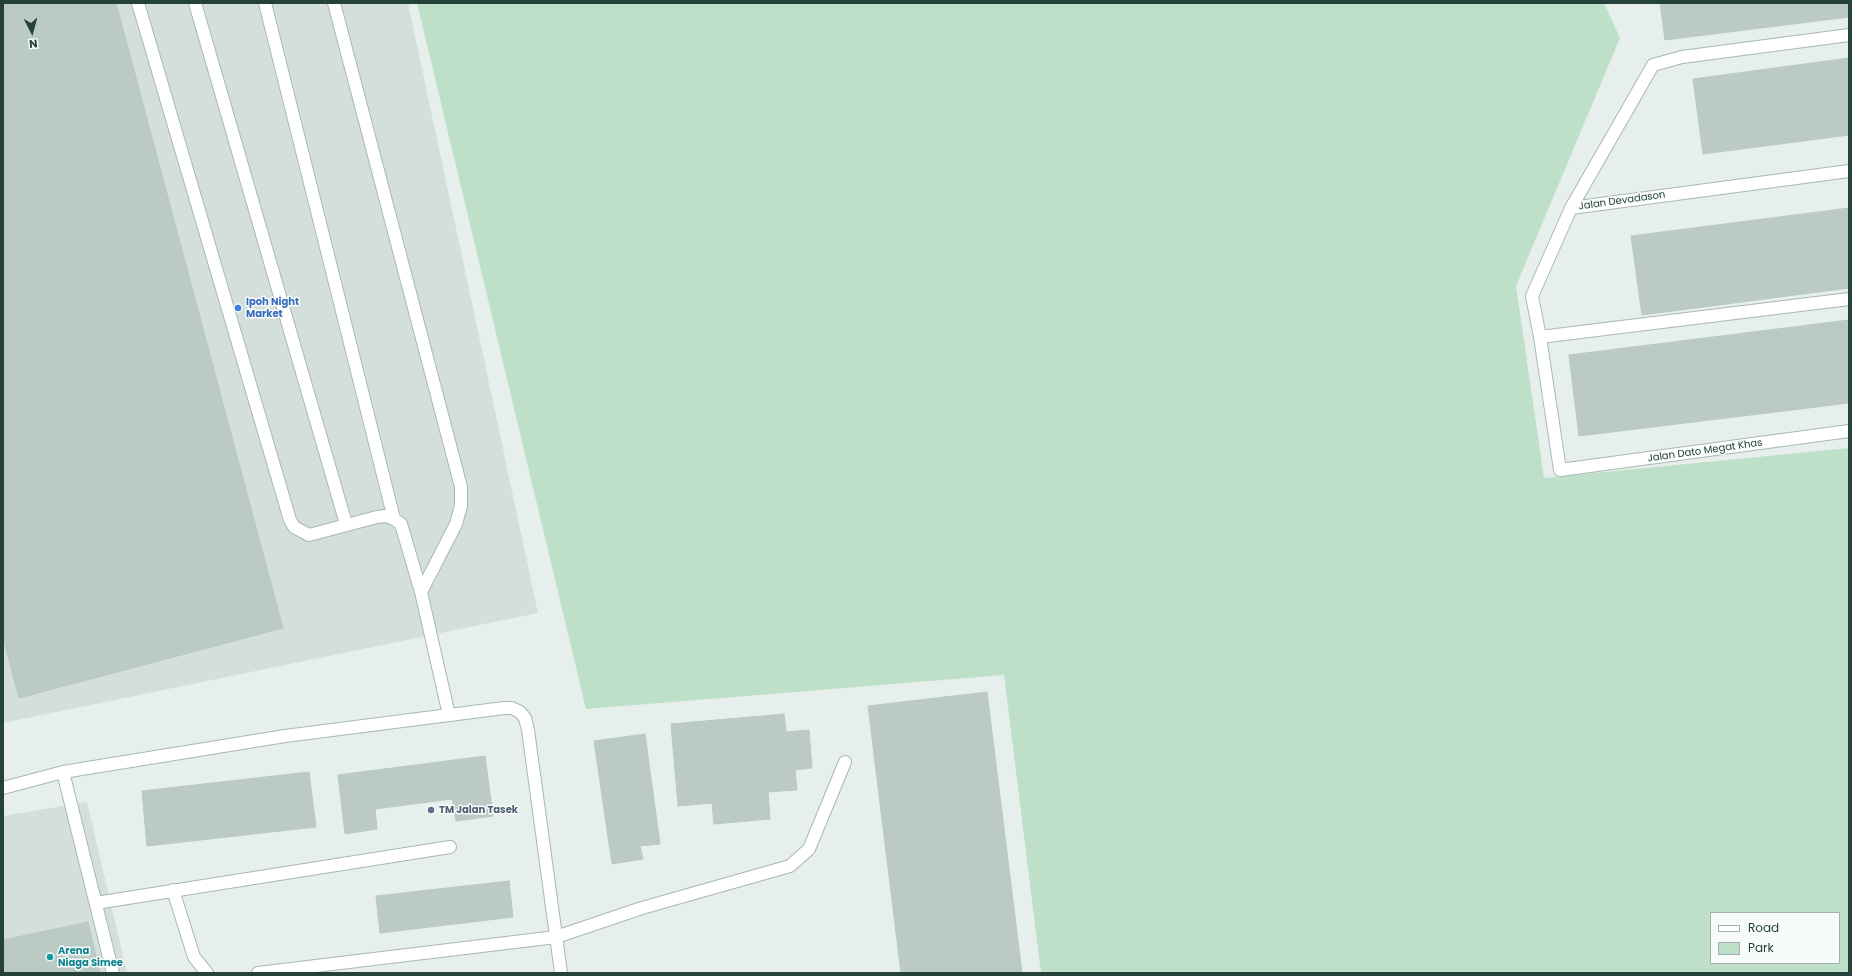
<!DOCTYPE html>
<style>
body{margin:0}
#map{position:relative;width:1852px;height:976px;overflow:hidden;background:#e6efeb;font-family:Poppins,sans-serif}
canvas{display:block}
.frame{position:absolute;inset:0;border:4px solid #24423a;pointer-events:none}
.legend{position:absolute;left:1710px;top:912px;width:130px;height:52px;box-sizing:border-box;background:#f7fbf9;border:1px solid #a3b1ad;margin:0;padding:5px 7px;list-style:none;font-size:12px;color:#24423a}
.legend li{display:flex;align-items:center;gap:8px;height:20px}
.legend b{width:20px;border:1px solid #a3b1ad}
.north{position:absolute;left:12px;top:12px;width:40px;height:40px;-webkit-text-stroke:3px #f7fbf9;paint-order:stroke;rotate:174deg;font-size:11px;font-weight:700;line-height:16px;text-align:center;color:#24423a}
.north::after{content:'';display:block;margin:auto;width:14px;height:18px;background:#24423a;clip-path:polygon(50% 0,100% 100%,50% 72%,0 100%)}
</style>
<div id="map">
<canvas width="1852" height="976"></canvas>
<div class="frame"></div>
<ul class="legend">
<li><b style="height:5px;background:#fff"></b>Road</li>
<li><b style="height:11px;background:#bfe0c8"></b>Park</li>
</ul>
<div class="north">N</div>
</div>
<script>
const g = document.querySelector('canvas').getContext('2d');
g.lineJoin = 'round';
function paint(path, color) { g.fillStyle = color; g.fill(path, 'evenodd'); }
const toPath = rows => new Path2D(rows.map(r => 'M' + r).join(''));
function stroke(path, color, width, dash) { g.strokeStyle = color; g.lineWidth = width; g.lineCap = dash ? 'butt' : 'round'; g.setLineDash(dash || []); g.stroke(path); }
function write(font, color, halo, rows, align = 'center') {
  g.font = font + ' Poppins,sans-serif'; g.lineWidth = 3; g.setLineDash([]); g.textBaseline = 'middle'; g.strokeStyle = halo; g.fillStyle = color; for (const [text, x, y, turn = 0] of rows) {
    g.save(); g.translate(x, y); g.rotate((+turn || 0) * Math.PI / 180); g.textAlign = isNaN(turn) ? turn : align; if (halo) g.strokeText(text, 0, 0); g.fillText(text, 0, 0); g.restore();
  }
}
paint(toPath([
 [3,3,408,3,538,613,3,723],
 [87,802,127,973,3,973,3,816]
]), '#d4dfda');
paint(toPath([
 [417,3,1604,3,1620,38,1516,286,1544,478,1849,448,1849,973,1041,973,1004,675,586,709],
 [1711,913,1839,913,1839,963,1711,963]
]), '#bfe0c8');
const building = toPath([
 [3,3,116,3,283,628,19,698,3,638,3,3],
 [1660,3,1849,3,1849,17,1665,40,1660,3],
 [1849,58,1849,135,1703,154,1693,79,1849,58],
 [1849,208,1849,288,1642,315,1631,236,1849,208],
 [1849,320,1849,403,1579,436,1569,355,1849,320],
 [987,692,1022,973,901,973,868,706,987,692],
 [784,714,786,732,809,730,812,768,795,770,797,790,768,792,770,819,714,824,712,803,678,806,671,724,784,714],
 [645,734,660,844,640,846,643,859,612,864,594,741,645,734],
 [485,756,493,816,456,821,452,799,375,809,377,829,345,834,338,775,485,756],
 [309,772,316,827,147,846,142,791,309,772],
 [509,881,513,917,380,933,376,896,509,881],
 [88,922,100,973,3,973,3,940,88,922]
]);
paint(building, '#bbcac4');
stroke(building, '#b8c9c2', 1);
const minor = toPath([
 [138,3,290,520,294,527,309,535,377,517,386,516,394,519,401,524,421,592,449,715],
 [195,3,346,524],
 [265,3,394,519],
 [334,3,461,487,461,506,456,524,421,592],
 [1849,171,1571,208,1532,296,1540,337,1560,470,1849,431],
 [1571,208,1653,65,1682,57,1849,35],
 [1540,337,1849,299],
 [63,772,113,973],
 [3,788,63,772,285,736,504,708,512,708,520,712,525,718,528,730,561,973],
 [173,890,194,957,207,973],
 [96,903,450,847],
 [258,973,556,937,642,908,790,866,809,849,845,762]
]);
stroke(minor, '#a8b8b2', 14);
stroke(minor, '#fff', 12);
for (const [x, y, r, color] of [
 [238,308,4,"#3f7fe0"],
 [431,810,4,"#5c6f8a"],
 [50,957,4,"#0f9aa8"]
]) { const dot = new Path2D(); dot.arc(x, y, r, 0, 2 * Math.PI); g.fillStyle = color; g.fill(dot); stroke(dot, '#f7fbf9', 1.5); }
write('10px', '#24423a', '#f7fbf9', [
 ["Jalan Devadason",1622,201,-8],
 ["Jalan Dato Megat Khas",1705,451,-8]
]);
write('bold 10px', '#366cbe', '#f7fbf9', [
 ["Ipoh Night",246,302],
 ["Market",246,314]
], 'left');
write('bold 10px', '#4e5e75', '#f7fbf9', [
 ["TM Jalan Tasek",439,810]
], 'left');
write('bold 10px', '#0d838f', '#f7fbf9', [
 ["Arena",58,951],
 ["Niaga Simee",58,963]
], 'left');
</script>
